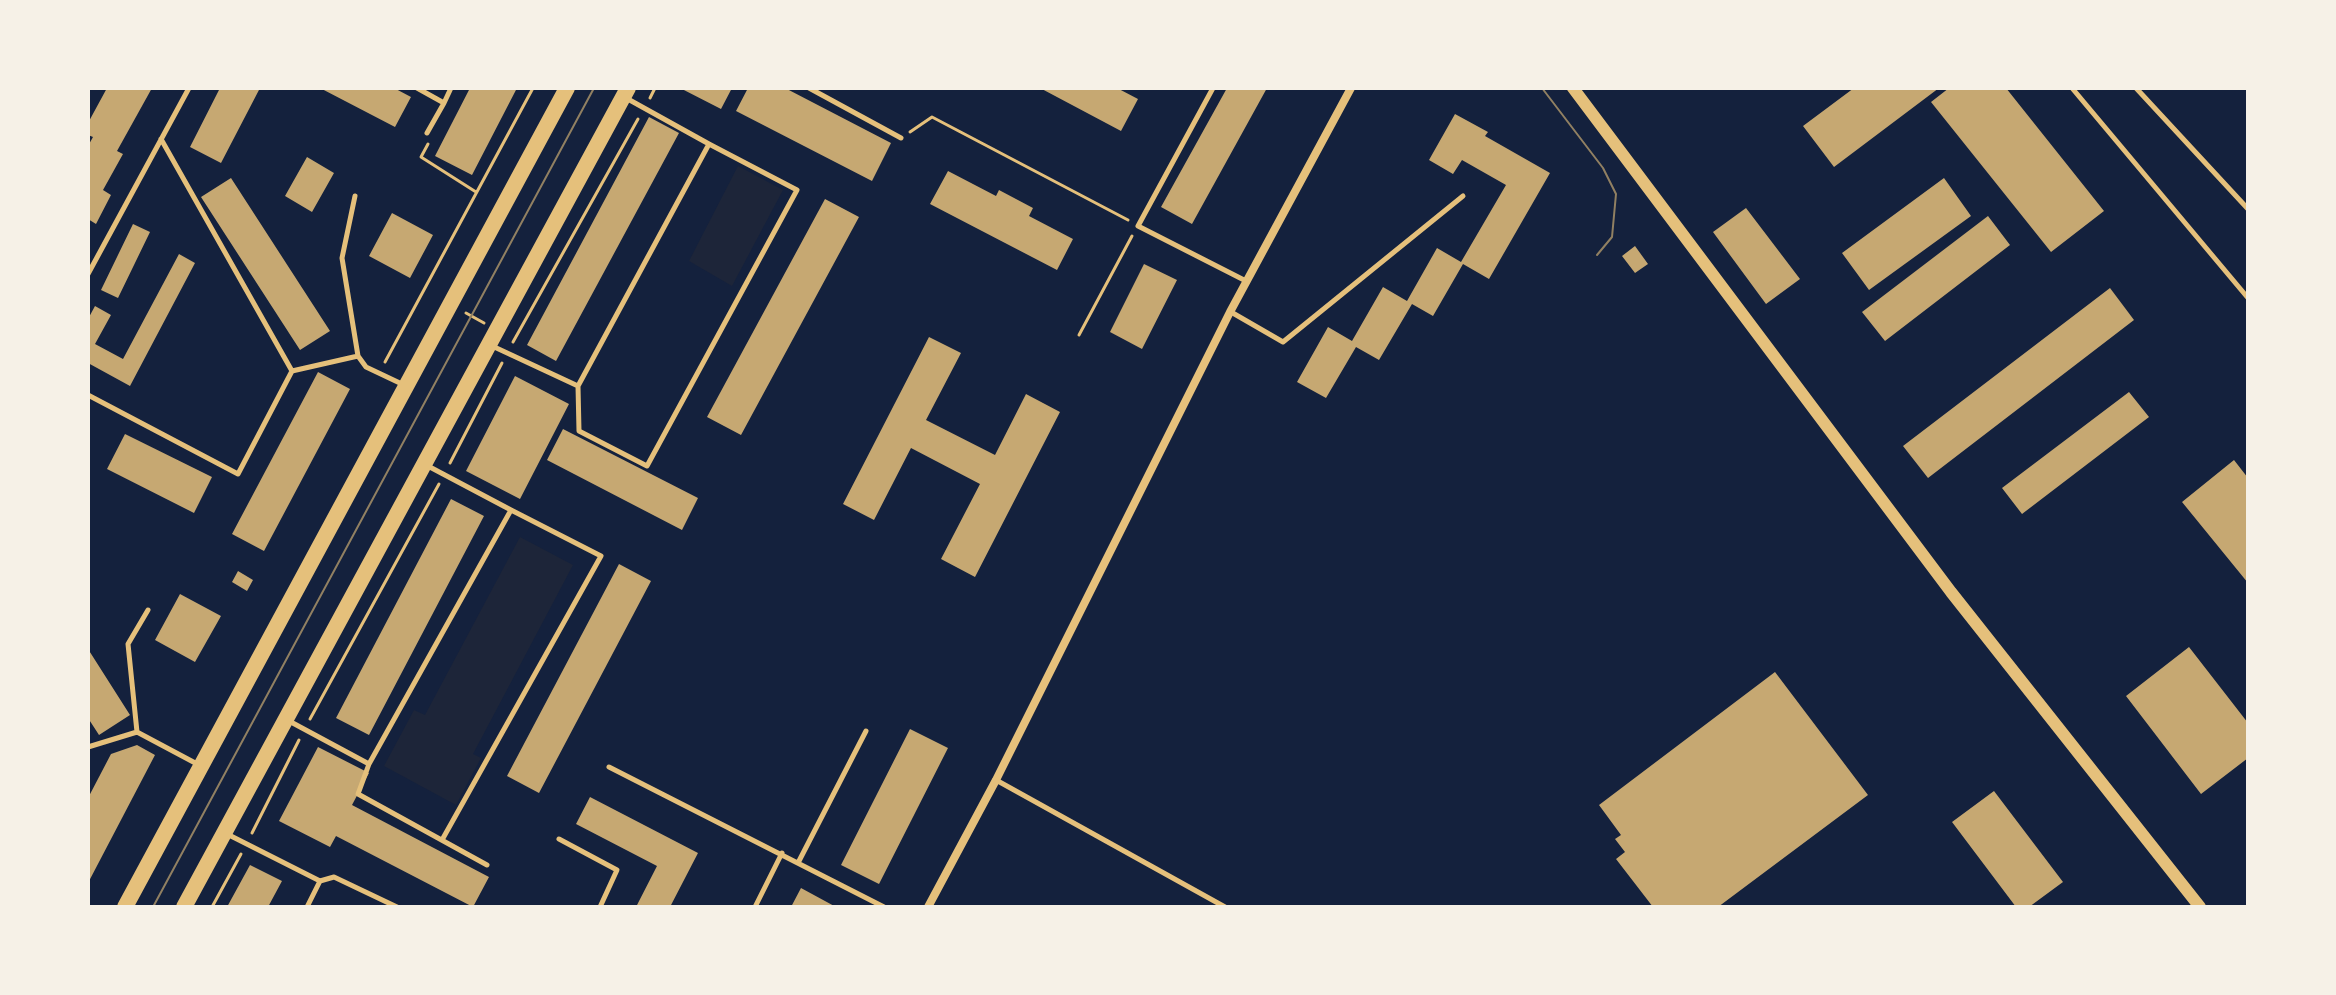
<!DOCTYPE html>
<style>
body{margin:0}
#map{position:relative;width:2336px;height:995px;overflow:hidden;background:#14213d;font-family:"Nunito Sans",sans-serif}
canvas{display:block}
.frame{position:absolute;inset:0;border:90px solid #f6f1e7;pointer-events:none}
</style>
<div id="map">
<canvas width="2336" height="995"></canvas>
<div class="frame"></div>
</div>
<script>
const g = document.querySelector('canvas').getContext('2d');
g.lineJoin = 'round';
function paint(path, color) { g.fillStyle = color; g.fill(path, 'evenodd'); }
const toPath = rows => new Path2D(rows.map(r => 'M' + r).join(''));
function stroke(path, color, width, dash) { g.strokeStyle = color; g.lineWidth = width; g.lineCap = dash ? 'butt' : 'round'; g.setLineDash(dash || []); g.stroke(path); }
paint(toPath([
 [738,166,783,190,732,286,689,261],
 [520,537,573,565,473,754,481,758,456,805,384,766,414,710,425,715]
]), '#1d2539');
paint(toPath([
 [107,88,152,88,117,151,123,154,103,190,111,195,96,224,88,219,88,146,93,137,88,135,88,123],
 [220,88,260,88,221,163,190,147],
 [320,88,394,88,411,97,395,127],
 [470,88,517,88,472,175,435,156],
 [680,88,732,88,721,109],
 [748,88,785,88,891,143,872,181,736,111],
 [1040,88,1117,88,1138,99,1121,131],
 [1227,88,1267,88,1192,224,1161,207],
 [1854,88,1939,88,1834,167,1803,126],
 [1949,88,2006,88,2104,211,2051,252,1931,102],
 [1455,114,1488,132,1485,136,1550,173,1489,279,1463,264,1433,316,1412,304,1379,360,1356,347,1326,398,1297,382,1328,327,1352,341,1383,287,1407,301,1437,248,1461,262,1506,185,1462,160,1453,174,1429,160],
 [649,117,679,133,556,361,527,345],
 [307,157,334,173,312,212,285,196],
 [948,171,996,196,999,190,1033,208,1029,216,1073,239,1057,270,930,204],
 [231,178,330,331,300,350,201,197],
 [1944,178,1971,216,1869,290,1842,253],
 [825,199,859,217,741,435,707,417],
 [1746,208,1800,279,1766,304,1713,232],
 [392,213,433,235,410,278,369,256],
 [1988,216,2010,245,1885,341,1862,312],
 [133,224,150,232,118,298,101,290],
 [1635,246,1648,264,1635,273,1622,256],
 [179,254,195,263,130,386,88,363,88,319,95,306,111,315,95,344,123,359],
 [1144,264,1177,280,1142,349,1110,332],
 [2110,288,2134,320,1928,478,1903,446],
 [929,337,961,353,926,420,995,455,1026,394,1060,412,975,577,941,559,980,484,911,448,874,520,843,504],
 [318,372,350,389,264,551,232,534],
 [515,376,569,404,520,499,466,471],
 [2129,392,2149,417,2022,514,2002,488],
 [563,429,698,498,682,530,547,460],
 [125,434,212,477,194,513,107,469],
 [2234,460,2248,478,2248,583,2182,502],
 [451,499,484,516,369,735,336,718],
 [619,564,651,581,539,793,507,776],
 [238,571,253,580,247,591,232,582],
 [180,594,221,616,195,662,155,640],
 [2189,647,2248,723,2248,758,2201,794,2126,696],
 [88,649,130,715,99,735,88,718],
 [1775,672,1868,795,1718,907,1653,907,1616,859,1625,852,1615,839,1621,835,1599,805],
 [910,729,948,748,879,884,841,865],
 [137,745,155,755,88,883,88,798,111,754],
 [318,747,369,773,352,805,489,877,473,907,336,836,330,847,279,821],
 [1994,791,2063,882,2029,907,2016,907,1952,822],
 [590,797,698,853,670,907,636,907,657,866,576,824],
 [250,865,282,881,268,907,227,907],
 [801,888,836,907,791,907]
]), '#c6a872');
stroke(toPath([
 [650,98,655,88],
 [910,132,932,117,1128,220],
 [428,144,421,157,476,192],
 [466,313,484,323],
 [1079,335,1132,236],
 [513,342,638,119],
 [385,362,533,88],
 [450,463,502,363],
 [310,719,439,484],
 [252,833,299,740],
 [212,907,241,854]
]), '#e5c07b', 3);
stroke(toPath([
 [417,88,444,103,451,88],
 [809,88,901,138],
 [1213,88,1138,226,1246,281],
 [2072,88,2248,298],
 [2136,88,2248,209],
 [626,98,709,144],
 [427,133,444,103],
 [161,139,292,371,358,356],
 [355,196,342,258,358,356,366,367,404,385],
 [88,274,189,88],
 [1231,312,1283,342,1463,196],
 [490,345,578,386,709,144,797,190,647,466,579,431,578,386],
 [88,395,238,474,292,371],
 [148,610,128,644,137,732,199,765],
 [289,721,369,764,511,510,426,465],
 [88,747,137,732],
 [369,764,358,794,487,865],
 [609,767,884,907],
 [996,780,1225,907],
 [225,833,320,881,307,907],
 [559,839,617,870,600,907],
 [442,840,601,556,511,510],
 [799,861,866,731],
 [320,881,334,877,397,907],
 [755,907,782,853]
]), '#e5c07b', 5);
stroke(toPath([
 [928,907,996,780,1230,312,1351,88]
]), '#e5c07b', 8);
stroke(toPath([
 [1573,88,1951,592,2200,907]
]), '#e5c07b', 12);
stroke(toPath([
 [125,907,567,88],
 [184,907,628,88]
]), '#e5c07b', 16);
stroke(toPath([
 [1542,88,1603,168,1616,194,1612,237,1597,255],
 [153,907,594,88]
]), '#918062', 2);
</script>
